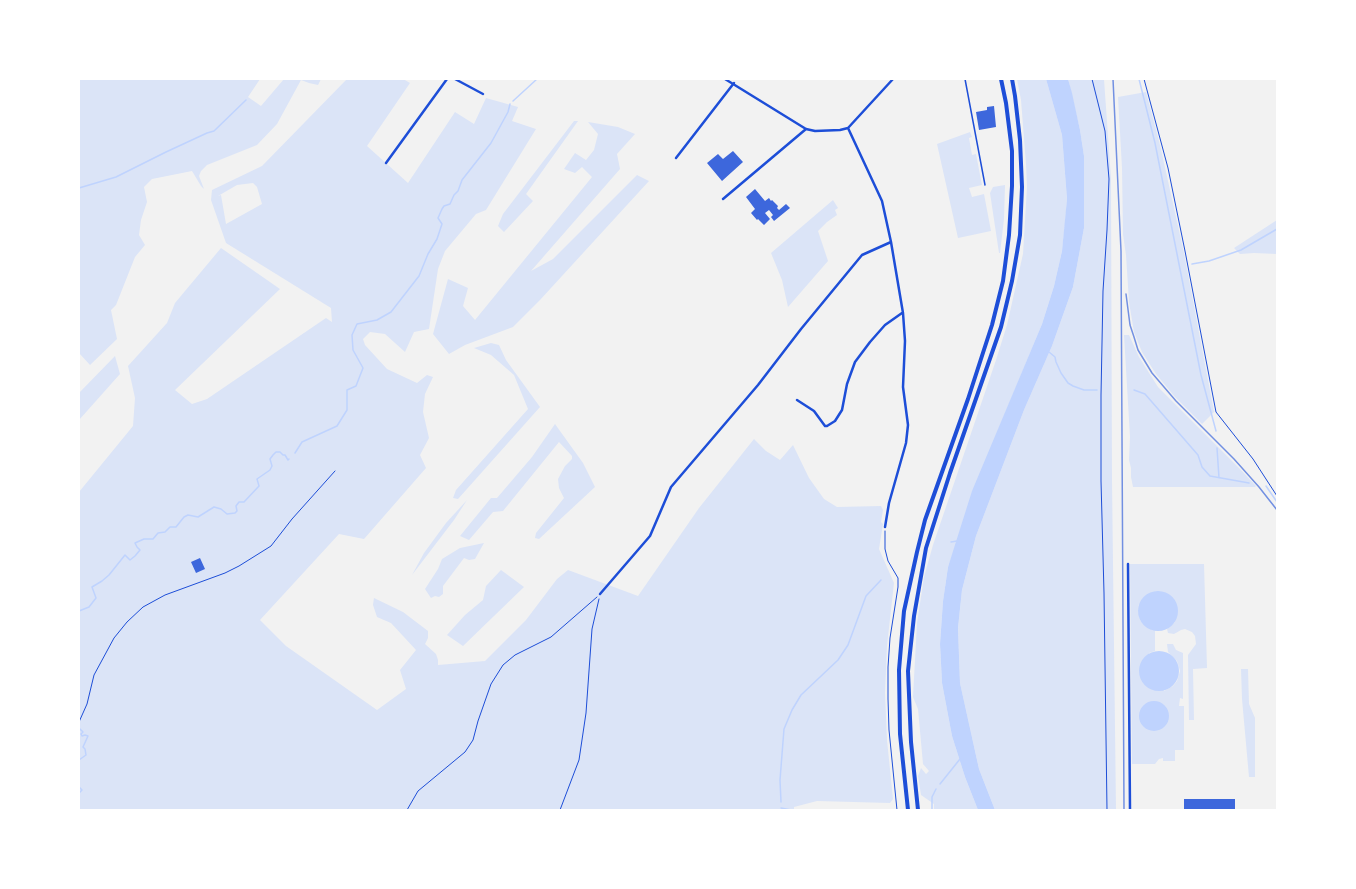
<!DOCTYPE html>
<style>
body{margin:0}
#map{position:relative;width:1356px;height:889px;overflow:hidden;background:#f2f2f2;font-family:Overpass,sans-serif}
canvas{display:block}
.frame{position:absolute;inset:0;border:80px solid #fff;pointer-events:none}
</style>
<div id="map">
<canvas width="1356" height="889"></canvas>
<div class="frame"></div>
</div>
<script>
const g = document.querySelector('canvas').getContext('2d');
g.lineJoin = 'round';
function paint(path, color) { g.fillStyle = color; g.fill(path, 'evenodd'); }
const toPath = rows => new Path2D(rows.map(r => 'M' + r).join(''));
function stroke(path, color, width, dash) { g.strokeStyle = color; g.lineWidth = width; g.lineCap = dash ? 'butt' : 'round'; g.setLineDash(dash || []); g.stroke(path); }
paint(toPath([
 [79,79,260,79,248,97,261,106,284,79,321,79,318,85,309,83,301,80,277,124,257,145,207,165,201,171,199,176,204,189,201,186,192,171,152,179,144,187,147,202,141,220,139,235,145,245,135,257,116,305,111,310,117,339,90,365,79,353],
 [347,79,403,79,410,83,367,146,408,183,455,112,474,124,486,98,518,107,512,121,536,129,486,210,476,214,445,251,438,269,429,329,414,332,405,352,385,334,370,332,363,339,365,345,387,369,417,383,427,375,433,377,425,394,423,412,429,438,420,455,426,468,364,539,339,534,260,620,286,646,377,710,406,689,400,670,416,650,391,623,377,617,373,605,374,598,403,612,428,631,428,638,425,644,436,654,438,660,438,665,485,661,526,620,557,579,568,570,638,596,699,508,754,439,766,451,780,460,793,445,809,478,824,499,837,507,881,506,883,510,881,522,883,524,879,549,894,583,887,646,885,693,887,740,893,799,890,803,817,801,794,807,794,810,79,810,79,492,133,426,135,398,128,366,167,323,175,303,221,248,280,289,175,390,192,404,207,399,326,318,332,322,331,308,226,243,211,200,212,190,262,166],
 [253,183,257,187,262,204,226,224,221,195,218,196,237,185],
 [1017,79,1046,79,1062,135,1067,199,1065,225,1062,251,1054,286,1042,324,997,433,948,567,943,601,940,644,942,683,952,736,965,777,978,810,934,810,934,804,921,795,918,776,921,768,926,774,929,771,923,764,918,709,913,697,917,623,924,577,933,545,996,360,1007,325,1023,254,1027,187,1026,164,1021,100],
 [1068,79,1104,79,1111,179,1112,481,1116,810,995,810,979,769,960,683,958,628,962,590,976,536,1024,410,1052,346,1073,287,1084,228,1084,156,1080,130],
 [1146,92,1160,145,1184,253,1214,412,1202,424,1175,397,1156,374,1142,352,1134,332,1129,302,1126,255,1123,234,1122,168,1118,97],
 [574,121,578,121,526,194,533,201,504,232,498,226,503,214],
 [588,122,618,127,635,134,617,154,620,169,531,271,553,259,637,175,649,181,540,300,513,327,465,345,449,354,433,334,448,279,468,288,463,306,475,320,592,177,582,167,575,173,564,169,575,153,586,160,594,150,598,134],
 [970,132,972,137,969,138,972,155,976,154,982,185,969,188,972,197,984,194,991,231,958,238,937,144],
 [1005,185,1004,219,1000,253,999,253,990,193,993,187],
 [833,200,838,208,835,210,837,215,827,222,818,231,828,261,788,307,782,280,771,253],
 [1277,220,1277,254,1254,253,1240,254,1234,248],
 [1124,335,1129,335,1139,357,1158,387,1239,468,1256,486,1255,487,1133,487,1131,477,1131,468,1129,460,1130,437],
 [491,343,499,345,506,360,540,407,458,499,453,498,456,490,528,409,514,375,491,355,474,348],
 [115,356,120,374,79,420,79,393],
 [555,424,583,463,595,487,539,539,535,538,536,533,564,498,559,488,558,479,565,466,572,459,572,456,559,442,503,511,493,512,469,540,460,536,491,498,497,498,532,457],
 [467,500,454,520,412,575,424,553,446,523],
 [484,543,475,559,469,560,464,558,443,586,443,594,439,597,435,596,431,598,425,589,438,569,442,559,460,548],
 [1130,564,1204,564,1207,668,1193,669,1194,720,1189,720,1188,655,1196,644,1195,636,1192,632,1185,629,1181,630,1174,634,1168,633,1167,629,1175,622,1139,604,1138,610,1140,620,1152,630,1155,631,1155,651,1149,653,1164,691,1173,686,1177,681,1180,671,1177,661,1168,652,1167,644,1173,644,1176,650,1183,653,1183,699,1180,698,1179,706,1184,706,1184,750,1175,750,1175,761,1163,761,1163,758,1159,759,1155,764,1132,764],
 [501,570,524,587,463,646,447,635,465,615,483,600,486,586],
 [1241,669,1248,669,1249,704,1255,718,1255,777,1249,777,1242,699]
]), '#dbe4f7');
paint(toPath([
 [1046,79,1068,79,1072,93,1080,130,1084,156,1084,228,1073,287,1052,346,1024,410,976,536,962,590,958,628,960,683,979,769,995,810,978,810,965,777,952,736,942,683,940,644,943,601,948,567,972,491,1042,324,1054,286,1062,251,1067,199,1062,135],
 '1138 611a20 20 0 1 1 40 0a20 20 0 1 1-40 0Z',
 '1139 671a20 20 0 1 1 40 0a20 20 0 1 1-40 0Z',
 '1139 716a15 15 0 1 1 30 0a15 15 0 1 1-30 0Z'
]), '#bfd3fe');
stroke(toPath([
 [1139,79,1155,143,1201,375,1216,431],
 [513,101,537,79],
 [79,188,116,177,166,152,207,133,214,131,246,100],
 [1192,264,1209,261,1241,250,1277,229],
 [1049,352,1055,357,1056,362,1061,373,1068,383,1073,386,1084,390,1097,390],
 [1134,390,1145,394,1198,455,1202,467,1210,476,1249,483],
 [1217,448,1219,478],
 [295,453,302,442,337,426,347,410,347,390,356,386,363,368,353,350,352,335,357,324,377,320,391,312,419,276,428,254,437,239,442,224,438,218,442,209,444,206,450,204,454,195,458,191,462,180,491,143,508,112,510,104],
 [1266,486,1277,502],
 [951,542,957,541],
 [79,611,89,607,96,598,92,587,102,581,109,575,125,555,130,560,135,556,140,550,137,547,135,543,144,539,153,539,158,533,165,532,170,527,176,527,184,517,188,515,198,517,214,507,221,509,227,514,235,513,237,511,236,506,239,502,244,502,259,486,257,479,270,470,272,466,270,459,273,455,276,452,280,452,283,455,285,455,288,460,289,459],
 [79,760,86,755,85,749,83,747,88,736,85,735,82,736,81,734,83,732,80,729],
 [940,784,960,759],
 [79,787,82,790,79,793],
 [781,802,780,780,784,729,792,710,801,695,838,660,848,645,866,596,881,580],
 [781,808,791,810],
 [932,810,932,797,936,789]
]), '#bfd3fe', 1.5);
paint(toPath([
 [994,106,996,127,979,130,976,112,987,110,987,107],
 [733,151,743,162,722,181,707,163,718,154,723,159],
 [755,189,765,201,769,198,771,201,772,200,778,206,777,208,779,210,786,204,790,208,774,221,771,217,773,215,769,210,765,213,770,219,764,225,758,219,757,220,751,213,755,209,746,197],
 [200,558,205,569,196,573,191,562],
 [1184,799,1235,799,1235,810,1184,810]
]), '#3d67dc');
stroke(toPath([
 [1092,79,1105,131,1109,179,1107,230,1103,291,1101,395,1101,481,1104,593,1107,810],
 [1144,79,1168,168,1185,251,1216,412,1253,459,1277,496],
 [885,531,885,549,888,561,898,578,898,587,890,638,888,667,888,699,889,730,897,810],
 [79,722,87,704,94,675,114,638,127,622,143,607,165,595,225,573,239,566,271,546,292,519,335,471],
 [407,810,418,791,465,752,473,740,478,721,491,684,503,665,515,655,551,637,597,597],
 [560,810,579,760,586,713,592,629,599,599]
]), '#1d4ed8', 1);
stroke(toPath([
 [965,79,985,185]
]), '#1d4ed8', 1.5);
stroke(toPath([
 [455,79,483,94],
 [725,79,806,129,815,131,840,130,848,128,893,79],
 [848,128,882,201,891,242,903,313,905,341,903,387,908,425,906,443,889,503,885,527],
 [676,158,734,83],
 [386,163,447,79],
 [723,199,806,129],
 [797,400,814,411,825,426,827,426,835,421,842,410,847,384,855,362,870,342,885,325,902,313],
 [1128,564,1130,810],
 [600,594,650,536,671,487,758,385,801,329,862,255,891,242]
]), '#1d4ed8', 2.5);
stroke(toPath([
 [908,810,900,734,899,670,904,611,917,552,925,520,968,399,992,325,1003,281,1009,235,1012,186,1012,151,1006,103,1001,79],
 [918,810,911,742,908,671,914,616,926,548,950,473,1001,327,1012,281,1020,235,1022,187,1020,140,1015,96,1012,79]
]), '#1d4ed8', 4);
stroke(toPath([
 [1113,79,1121,251,1124,810],
 [1126,294,1130,325,1134,337,1138,350,1152,373,1176,401,1234,459,1259,487,1277,510]
]), '#7290e2', 1.5);
</script>
